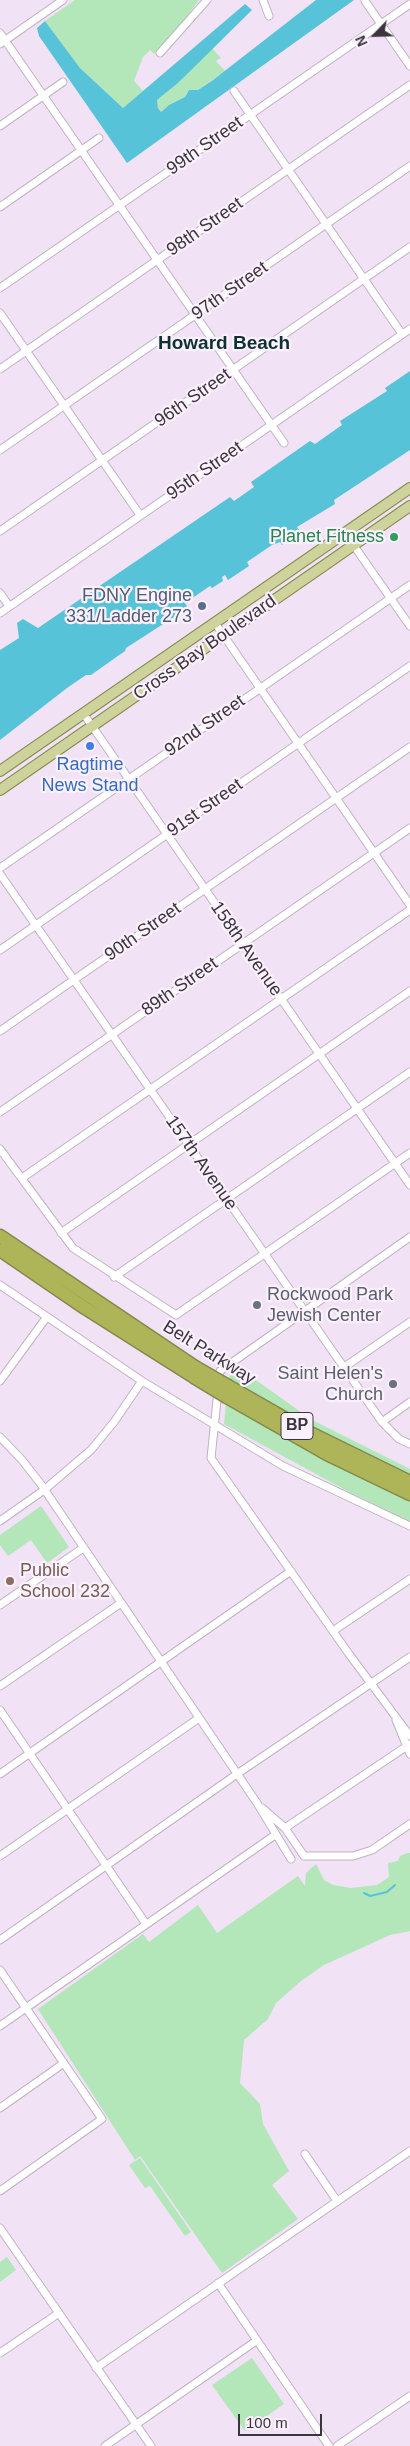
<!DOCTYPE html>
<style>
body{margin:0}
#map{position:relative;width:410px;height:2446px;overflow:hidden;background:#f1e2f5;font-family:Arial,sans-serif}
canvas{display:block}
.north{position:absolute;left:350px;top:10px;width:50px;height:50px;-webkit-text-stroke:4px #fbf1fd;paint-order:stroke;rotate:246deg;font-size:14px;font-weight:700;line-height:20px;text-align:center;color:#3b353d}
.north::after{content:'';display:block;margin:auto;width:18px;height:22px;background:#3b353d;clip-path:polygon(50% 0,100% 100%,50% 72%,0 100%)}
.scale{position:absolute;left:238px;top:2414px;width:84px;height:22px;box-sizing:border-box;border:2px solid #3b353d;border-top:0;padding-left:6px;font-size:15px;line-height:18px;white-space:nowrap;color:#3b353d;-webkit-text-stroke:4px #fbf1fd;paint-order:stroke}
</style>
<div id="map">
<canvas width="410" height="2446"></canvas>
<div class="north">N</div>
<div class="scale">100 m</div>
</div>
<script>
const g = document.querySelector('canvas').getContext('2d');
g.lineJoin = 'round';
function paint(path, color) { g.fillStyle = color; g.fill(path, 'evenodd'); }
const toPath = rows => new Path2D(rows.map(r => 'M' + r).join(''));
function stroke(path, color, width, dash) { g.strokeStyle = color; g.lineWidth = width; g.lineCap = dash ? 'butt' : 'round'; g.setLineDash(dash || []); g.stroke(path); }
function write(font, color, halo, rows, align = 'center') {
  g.font = font + ' Arial,sans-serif'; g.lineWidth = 4.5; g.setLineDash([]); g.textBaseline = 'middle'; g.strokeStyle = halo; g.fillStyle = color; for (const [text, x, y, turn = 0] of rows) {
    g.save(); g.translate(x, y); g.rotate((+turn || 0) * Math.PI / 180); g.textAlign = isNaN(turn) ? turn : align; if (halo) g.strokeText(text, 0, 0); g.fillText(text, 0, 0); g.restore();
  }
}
paint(toPath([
 [75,0,199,0,173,35,154,54,150,50,143,57,134,81,143,91,123,108,80,68,45,21],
 [212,48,221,58,216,61,225,71,198,90,189,90,185,97,169,105,161,112,158,108,157,100,178,83],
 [239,1368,312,1420,410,1469,410,1475,303,1424,228,1380,231,1373],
 [226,1403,410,1500,410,1521,349,1492,224,1424],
 [41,1506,69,1547,47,1563,31,1540,8,1556,0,1545,0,1535],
 [407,1853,410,1853,410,1931,390,1935,324,1965,301,1981,276,2003,268,2019,244,2040,240,2083,260,2104,263,2124,289,2171,272,2185,298,2219,222,2273,140,2156,135,2160,38,2009,143,1934,149,1942,198,1905,217,1933,298,1876,305,1886,306,1873,316,1864,324,1880,333,1885,351,1888,377,1885,389,1877,388,1863,398,1861,400,1856],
 [140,2158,191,2232,185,2236,150,2186,145,2188,129,2165],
 [7,2257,16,2270,0,2282,0,2262],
 [252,2358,284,2404,245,2431,212,2385]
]), '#b3e6b9');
paint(toPath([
 [316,0,354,0,127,163,39,36,37,28,45,21,80,68,123,108,245,4,252,10,178,83,157,100,158,108,161,112,169,105,185,97,189,90,198,90,213,80],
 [410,371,410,450,334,500,335,504,297,527,299,530,294,536,282,545,280,542,272,545,247,562,249,566,228,580,225,575,222,577,223,581,212,588,210,586,185,603,188,608,126,648,125,651,91,675,86,675,67,688,0,740,0,650,19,638,17,623,23,619,38,628,230,497,234,501,254,487,251,482,310,441,315,444,342,425,340,421,387,391,385,388]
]), '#57c3d8');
stroke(toPath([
 [364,1893,370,1896,387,1892,395,1885]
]), '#57c3d8', 2);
const street = toPath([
 [263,0,269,16],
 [365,1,410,66],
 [0,33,284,443],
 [0,44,63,0],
 [160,53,207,0],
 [234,91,402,334],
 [0,126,63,82],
 [0,207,99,138],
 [0,288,410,4],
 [0,313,140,515],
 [0,369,410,85],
 [0,450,410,166],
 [0,531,410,247],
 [345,533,410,626],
 [0,593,9,606],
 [0,613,410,329],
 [215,623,410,905],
 [83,713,410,1185],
 [0,868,410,585],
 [0,874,382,1422,399,1439,410,1444],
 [0,950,410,666],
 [0,1031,410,747],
 [0,1112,410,828],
 [0,1149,73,1248,176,1315,410,1153],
 [22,1178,410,910],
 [61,1233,410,991],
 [410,1237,220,1371,211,1458,349,1654,410,1736],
 [114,1277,410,1072],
 [0,1285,142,1381,283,1466,410,1526],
 [343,1368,410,1322],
 [0,1381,46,1318],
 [382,1422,410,1402],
 [0,1437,22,1460,40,1483,257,1803,291,1859],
 [0,1521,44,1490,91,1450,114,1422,142,1381],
 [0,1605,83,1548],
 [333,1631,410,1579],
 [0,1686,121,1603],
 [0,1710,146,1924],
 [396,1720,410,1754],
 [0,1774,291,1571],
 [262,1808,285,1828,304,1856,353,1856,372,1850,410,1824],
 [285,1828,410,1744],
 [0,1856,199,1718],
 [0,1940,237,1774,410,1657],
 [0,1970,102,2119,0,2191],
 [0,2026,275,1835],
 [0,2108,64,2063],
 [305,2154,337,2201],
 [0,2228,151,2446],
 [218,2283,329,2446],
 [0,2353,59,2313],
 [96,2368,410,2151],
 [105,2446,256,2341],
 [337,2446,410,2396]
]);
const primary = toPath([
 [0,771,410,488],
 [0,790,410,506]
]);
const highway = toPath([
 [0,1236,195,1367],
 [0,1250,85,1308,194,1377],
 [228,1386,312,1434,410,1482],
 [227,1397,327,1454,410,1494]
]);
stroke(street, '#c0b2c4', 9);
stroke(primary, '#85884f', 12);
stroke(highway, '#85884f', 15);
stroke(street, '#fff', 7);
stroke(primary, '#ced39b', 10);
stroke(highway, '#adb558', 12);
const highwayBridge = toPath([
 [195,1367,228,1386],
 [194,1377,227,1397]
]);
stroke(highwayBridge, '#85884f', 15, []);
stroke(highwayBridge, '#adb558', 12);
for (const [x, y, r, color] of [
 [394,537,5,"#2e9e5b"],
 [202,606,5,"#5c6f8a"],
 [90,746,5,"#3f7fe0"],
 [257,1305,5,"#6b7280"],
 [393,1384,5,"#6b7280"],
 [10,1581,5,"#8d6e63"]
]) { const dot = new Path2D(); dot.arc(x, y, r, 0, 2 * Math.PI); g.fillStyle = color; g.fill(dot); stroke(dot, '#fbf1fd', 2); }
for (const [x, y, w] of [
 [297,1426,32]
]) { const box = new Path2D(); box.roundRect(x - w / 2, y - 13.5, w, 27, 4); g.fillStyle = '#fbf1fd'; g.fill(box); stroke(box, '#3b353d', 1); }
write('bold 16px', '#3b353d', null, [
 ["BP",297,1426]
]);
write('18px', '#3b353d', '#fbf1fd', [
 ["99th Street",205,146,-35],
 ["98th Street",205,227,-35],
 ["97th Street",230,291,-35],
 ["96th Street",193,398,-35],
 ["95th Street",205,471,-35],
 ["Cross Bay Boulevard",205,648,-35],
 ["92nd Street",205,726,-35],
 ["91st Street",205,808,-35],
 ["90th Street",143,932,-35],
 ["158th Avenue",246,949,55],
 ["89th Street",180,987,-35],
 ["157th Avenue",201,1163,55],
 ["Belt Parkway",209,1353,32]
]);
write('18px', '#27864d', '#fbf1fd', [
 ["Planet Fitness",384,537]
], 'right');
write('18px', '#4e5e75', '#fbf1fd', [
 ["FDNY Engine",192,596],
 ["331/Ladder 273",192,617]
], 'right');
write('18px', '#366cbe', '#fbf1fd', [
 ["Ragtime",90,765],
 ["News Stand",90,786]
]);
write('18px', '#5b616d', '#fbf1fd', [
 ["Rockwood Park",267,1295],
 ["Jewish Center",267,1316],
 ["Saint Helen's",383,1374,"right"],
 ["Church",383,1395,"right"]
], 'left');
write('18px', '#785e54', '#fbf1fd', [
 ["Public",20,1571],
 ["School 232",20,1592]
], 'left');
write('bold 19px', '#0e3233', '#fbf1fd', [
 ["Howard Beach",224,344]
]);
</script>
